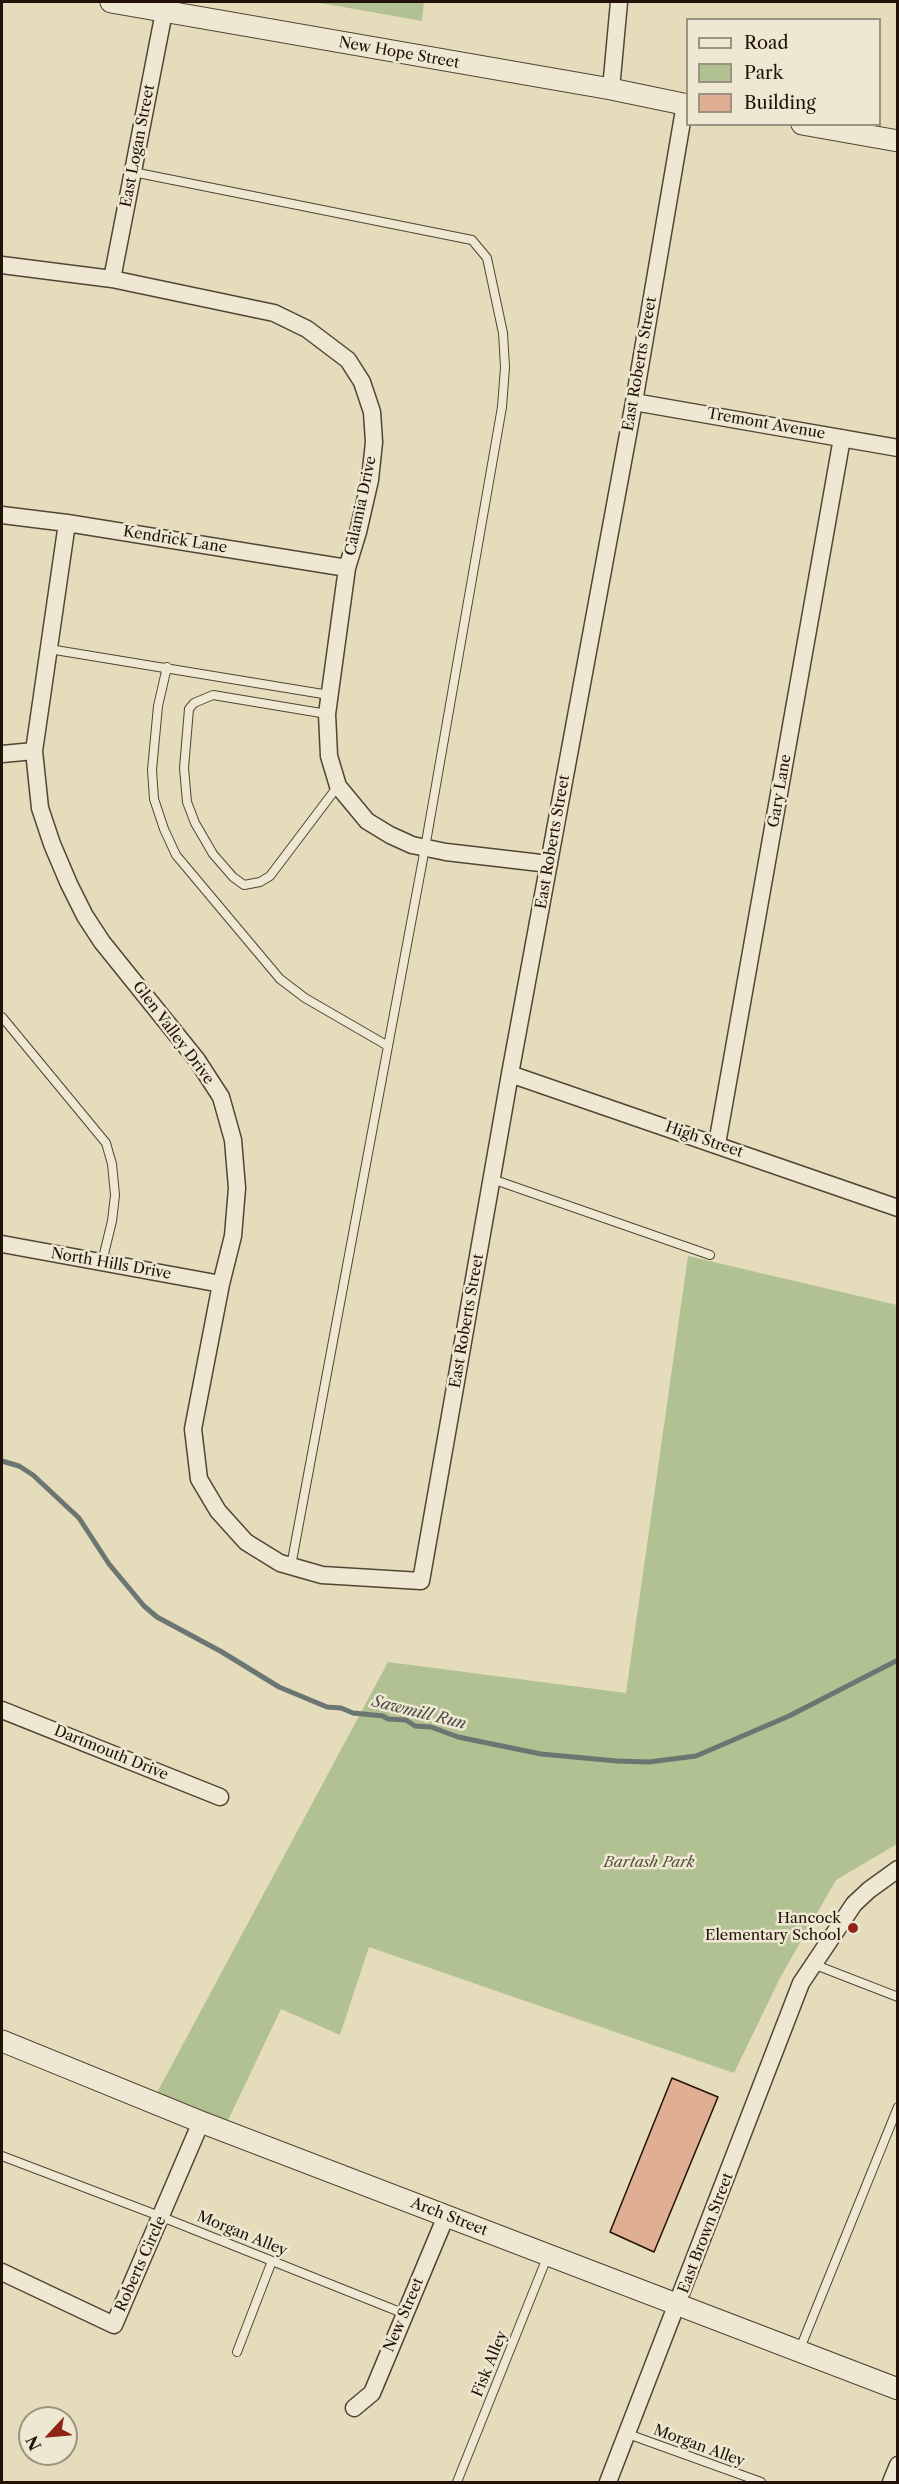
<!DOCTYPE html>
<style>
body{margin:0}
#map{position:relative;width:899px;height:2484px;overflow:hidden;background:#e5dcbb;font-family:"Libre Caslon Text",serif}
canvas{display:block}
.frame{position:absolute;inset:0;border:3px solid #221208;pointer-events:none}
.legend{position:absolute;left:686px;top:18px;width:195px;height:108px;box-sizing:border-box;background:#eee8d3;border:2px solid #9c9282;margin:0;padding:8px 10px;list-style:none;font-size:18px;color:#221208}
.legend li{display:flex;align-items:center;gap:12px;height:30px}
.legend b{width:30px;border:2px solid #9c9282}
.north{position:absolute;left:18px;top:2406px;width:60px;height:60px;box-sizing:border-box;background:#eee8d3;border:2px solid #9c9282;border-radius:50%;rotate:244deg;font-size:16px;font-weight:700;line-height:24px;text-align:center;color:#221208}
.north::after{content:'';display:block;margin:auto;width:21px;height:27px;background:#8f2418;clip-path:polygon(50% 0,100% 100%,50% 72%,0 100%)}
</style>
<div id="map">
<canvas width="899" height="2484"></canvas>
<div class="frame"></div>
<ul class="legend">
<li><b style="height:8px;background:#eee8d3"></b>Road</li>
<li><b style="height:16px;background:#b2c192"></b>Park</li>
<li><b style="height:16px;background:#e0ae93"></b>Building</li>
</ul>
<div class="north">N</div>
</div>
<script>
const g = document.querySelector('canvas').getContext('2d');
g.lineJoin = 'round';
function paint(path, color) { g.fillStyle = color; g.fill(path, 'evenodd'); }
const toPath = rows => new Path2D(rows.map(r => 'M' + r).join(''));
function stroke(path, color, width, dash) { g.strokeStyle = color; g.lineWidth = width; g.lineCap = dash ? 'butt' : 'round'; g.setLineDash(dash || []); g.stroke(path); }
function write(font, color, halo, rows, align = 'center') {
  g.font = font + ' "Libre Caslon Text",serif'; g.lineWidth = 5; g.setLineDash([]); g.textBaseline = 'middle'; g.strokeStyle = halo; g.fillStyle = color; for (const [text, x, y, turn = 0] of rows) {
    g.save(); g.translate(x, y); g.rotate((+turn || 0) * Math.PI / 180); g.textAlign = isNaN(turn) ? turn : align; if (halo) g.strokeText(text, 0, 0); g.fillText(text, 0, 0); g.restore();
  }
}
paint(toPath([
 [315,2,424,2,422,21],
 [688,1256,897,1305,897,1844,836,1880,781,1976,734,2073,369,1947,340,2035,281,2009,223,2131,152,2102,388,1662,626,1693]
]), '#b2c192');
stroke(toPath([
 [2,1461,19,1466,33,1475,79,1518,109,1564,144,1606,157,1617,222,1652,279,1687,327,1707,341,1708,353,1713,383,1716,388,1719,406,1720,415,1726,431,1727,458,1737,541,1754,617,1761,649,1762,696,1756,789,1716,898,1660]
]), '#6b7673', 5);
const building = toPath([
 [672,2078,718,2097,654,2252,610,2232,672,2078]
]);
paint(building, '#e0ae93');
stroke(building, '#221208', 1.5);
const service = toPath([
 [133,172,472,240,487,258,503,333,505,367,502,407,425,848,291,1566],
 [49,649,329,695],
 [167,667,158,706,152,770,154,799,164,829,176,855,280,979,305,998,388,1046],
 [327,714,213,695,194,703,189,709,184,768,187,802,195,823,213,854,233,877,244,885,260,882,270,876,338,786],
 [2,1017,106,1143,112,1164,115,1195,112,1221,102,1262],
 [492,1179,710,1255],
 [813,1964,898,1997],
 [2,2156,162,2217,405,2314],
 [799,2351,898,2107],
 [237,2352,272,2261],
 [628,2434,761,2482],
 [457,2482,548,2255]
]);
const minor = toPath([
 [611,89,619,2],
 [2,265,112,279,274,313,307,329,348,360,362,382,372,412,374,442,370,480,358,532,347,568,327,714,329,756,338,786,367,821,390,835,412,845,446,852,549,864],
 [112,279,164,12],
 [634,402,898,448],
 [2,515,67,523,347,568],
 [67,523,34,751,40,808,52,844,69,884,85,916,102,942,197,1060,221,1097,233,1140,237,1188,233,1236,221,1284,193,1429,199,1479,218,1511,246,1542,280,1563,322,1575,421,1581,510,1074,634,402,685,104],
 [2,754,34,751],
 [510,1074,898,1208],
 [717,1144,842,438],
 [2,1244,221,1284],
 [2,1710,220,1797],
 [2,2272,114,2325,201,2122],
 [354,2408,372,2393,446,2216],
 [608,2482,801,1983,854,1904,869,1890,898,1869],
 [891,2482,898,2465]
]);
const tertiary = toPath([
 [111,2,611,89,688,105],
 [802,124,898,141],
 [2,2041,201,2122,898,2389]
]);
stroke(service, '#534435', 10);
stroke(minor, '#534435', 19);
stroke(tertiary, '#534435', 23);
stroke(service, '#eee8d3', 8);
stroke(minor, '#eee8d3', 16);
stroke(tertiary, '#eee8d3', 21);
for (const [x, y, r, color] of [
 [853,1928,6,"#8f2418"]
]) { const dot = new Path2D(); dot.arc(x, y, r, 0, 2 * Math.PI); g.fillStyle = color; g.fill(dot); stroke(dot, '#eee8d3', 2); }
write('15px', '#221208', '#eee8d3', [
 ["New Hope Street",399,53,10],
 ["East Logan Street",138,146,-79],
 ["East Roberts Street",640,364,-80],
 ["Tremont Avenue",766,424,10],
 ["Calamia Drive",361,506,-78],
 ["Kendrick Lane",175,540,9],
 ["Gary Lane",780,791,-80],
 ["East Roberts Street",553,842,-80],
 ["Glen Valley Drive",173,1033,53],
 ["High Street",704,1140,19],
 ["North Hills Drive",111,1264,10],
 ["East Roberts Street",467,1321,-80],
 ["Dartmouth Drive",111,1753,22],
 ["Arch Street",449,2217,21],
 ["East Brown Street",706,2233,-69],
 ["Morgan Alley",242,2234,22],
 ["Roberts Circle",141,2264,-66],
 ["New Street",404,2315,-67],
 ["Fisk Alley",490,2364,-68],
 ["Morgan Alley",699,2446,20]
]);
write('italic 15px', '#544f38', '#eee8d3', [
 ["Bartash Park",649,1863]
]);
write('15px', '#221208', '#eee8d3', [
 ["Hancock",841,1919],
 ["Elementary School",841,1936]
], 'right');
write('italic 16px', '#4c4c47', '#eee8d3', [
 ["Sawmill Run",419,1713,14]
]);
</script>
